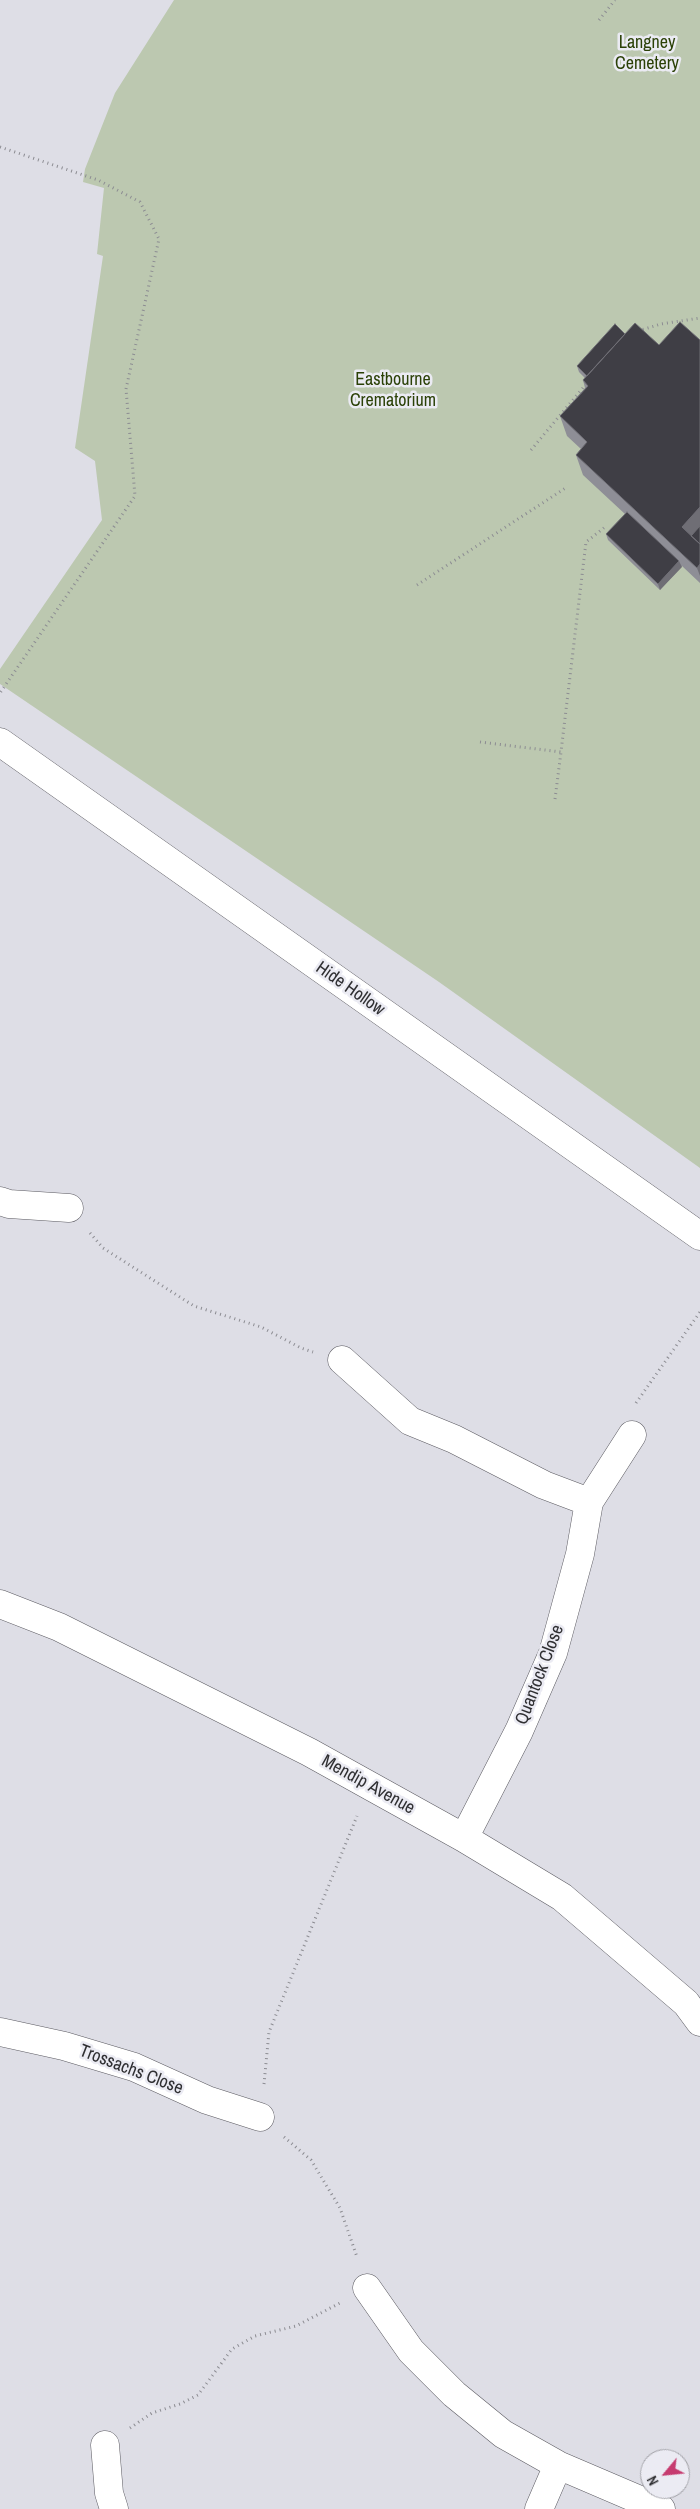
<!DOCTYPE html>
<style>
body{margin:0}
#map{position:relative;width:700px;height:2509px;overflow:hidden;background:#dedee6;font-family:"Archivo Narrow",sans-serif}
canvas{display:block}
.north{position:absolute;left:640px;top:2449px;width:50px;height:50px;box-sizing:border-box;background:#ebebf3;border:1px solid #a0a0a6;border-radius:50%;rotate:242deg;font-size:14px;font-weight:700;line-height:20px;text-align:center;color:#303033}
.north::after{content:'';display:block;margin:auto;width:18px;height:22px;background:#c63b6f;clip-path:polygon(50% 0,100% 100%,50% 72%,0 100%)}
</style>
<div id="map">
<canvas width="700" height="2509"></canvas>
<div class="north">N</div>
</div>
<script>
const g = document.querySelector('canvas').getContext('2d');
g.lineJoin = 'round';
function paint(path, color) { g.fillStyle = color; g.fill(path, 'evenodd'); }
const toPath = rows => new Path2D(rows.map(r => 'M' + r).join(''));
function stroke(path, color, width, dash) { g.strokeStyle = color; g.lineWidth = width; g.lineCap = dash ? 'butt' : 'round'; g.setLineDash(dash || []); g.stroke(path); }
function write(font, color, halo, rows, align = 'center') {
  g.font = font + ' "Archivo Narrow",sans-serif'; g.lineWidth = 5; g.setLineDash([]); g.textBaseline = 'middle'; g.strokeStyle = halo; g.fillStyle = color; for (const [text, x, y, turn = 0] of rows) {
    g.save(); g.translate(x, y); g.rotate((+turn || 0) * Math.PI / 180); g.textAlign = isNaN(turn) ? turn : align; if (halo) g.strokeText(text, 0, 0); g.fillText(text, 0, 0); g.restore();
  }
}
paint(toPath([
 [174,0,700,0,700,1168,439,982,0,684,0,669,102,520,95,461,75,448,103,256,97,254,104,188,83,182,85,169,115,93]
]), '#bcc8b0');
const minor = toPath([
 [0,1201,9,1204,69,1208],
 [342,1360,410,1421,454,1439,544,1485,589,1502],
 [0,1604,59,1627,309,1752,464,1838,562,1897,686,2003,700,2022],
 [464,1838,519,1731,553,1653,580,1554,589,1502,632,1435],
 [0,2032,64,2046,134,2067,207,2100,260,2117],
 [367,2288,411,2351,454,2394,503,2434,558,2465,661,2509],
 [105,2445,109,2493,114,2509],
 [539,2509,558,2465]
]);
const major = toPath([
 [0,742,700,1236]
]);
stroke(minor, '#5b5a61', 29);
stroke(major, '#5b5a61', 29);
stroke(toPath([
 [599,20,615,0],
 [0,147,98,180,140,202,159,239,126,389,135,496,0,693],
 [638,331,661,324,700,318],
 [531,450,587,383],
 [417,585,567,487],
 [480,742,561,752,586,542,605,527],
 [555,799,561,752],
 [90,1233,103,1248,194,1306,261,1327,301,1348,313,1352],
 [636,1403,700,1312],
 [264,2084,269,2032,357,1816],
 [284,2137,311,2160,340,2208,357,2257],
 [130,2428,152,2413,180,2404,198,2395,232,2349,255,2336,296,2326,340,2303]
]), '#8c8c92', 3, [1, 4]);
stroke(minor, '#fff', 28);
stroke(major, '#fff', 28);
paint(toPath([
 [625,334,659,345,700,340,700,583,682,566,660,590,608,540,606,534,625,514,583,475,576,455,581,449,567,436,560,416,585,388,583,380,585,378,579,372,577,366]
]), '#8e8e96');
paint(toPath([
 [700,507,700,534,687,540,682,527],
 [679,561,682,567,660,590,658,584],
 [700,564,700,576,697,568]
]), '#6f6e75');
const building = toPath([
 [680,322,700,340,700,507,682,527,700,544,700,564,697,568,576,455,587,442,560,416,588,386,583,380,635,323,659,345,680,322],
 [615,324,625,334,587,376,577,366,615,324],
 [627,512,679,561,658,584,606,534,627,512],
 [700,526,700,544,691,536,700,526]
]);
paint(building, '#3f3e45');
stroke(building, '#6f6e75', 1);
write('18px', '#2b4107', '#ebebf3', [
 ["Langney",647,43],
 ["Cemetery",647,64],
 ["Eastbourne",393,380],
 ["Crematorium",393,401]
]);
write('18px', '#303033', '#ebebf3', [
 ["Hide Hollow",350,989,35],
 ["Quantock Close",540,1675,-69],
 ["Mendip Avenue",368,1785,29],
 ["Trossachs Close",131,2070,21]
]);
</script>
